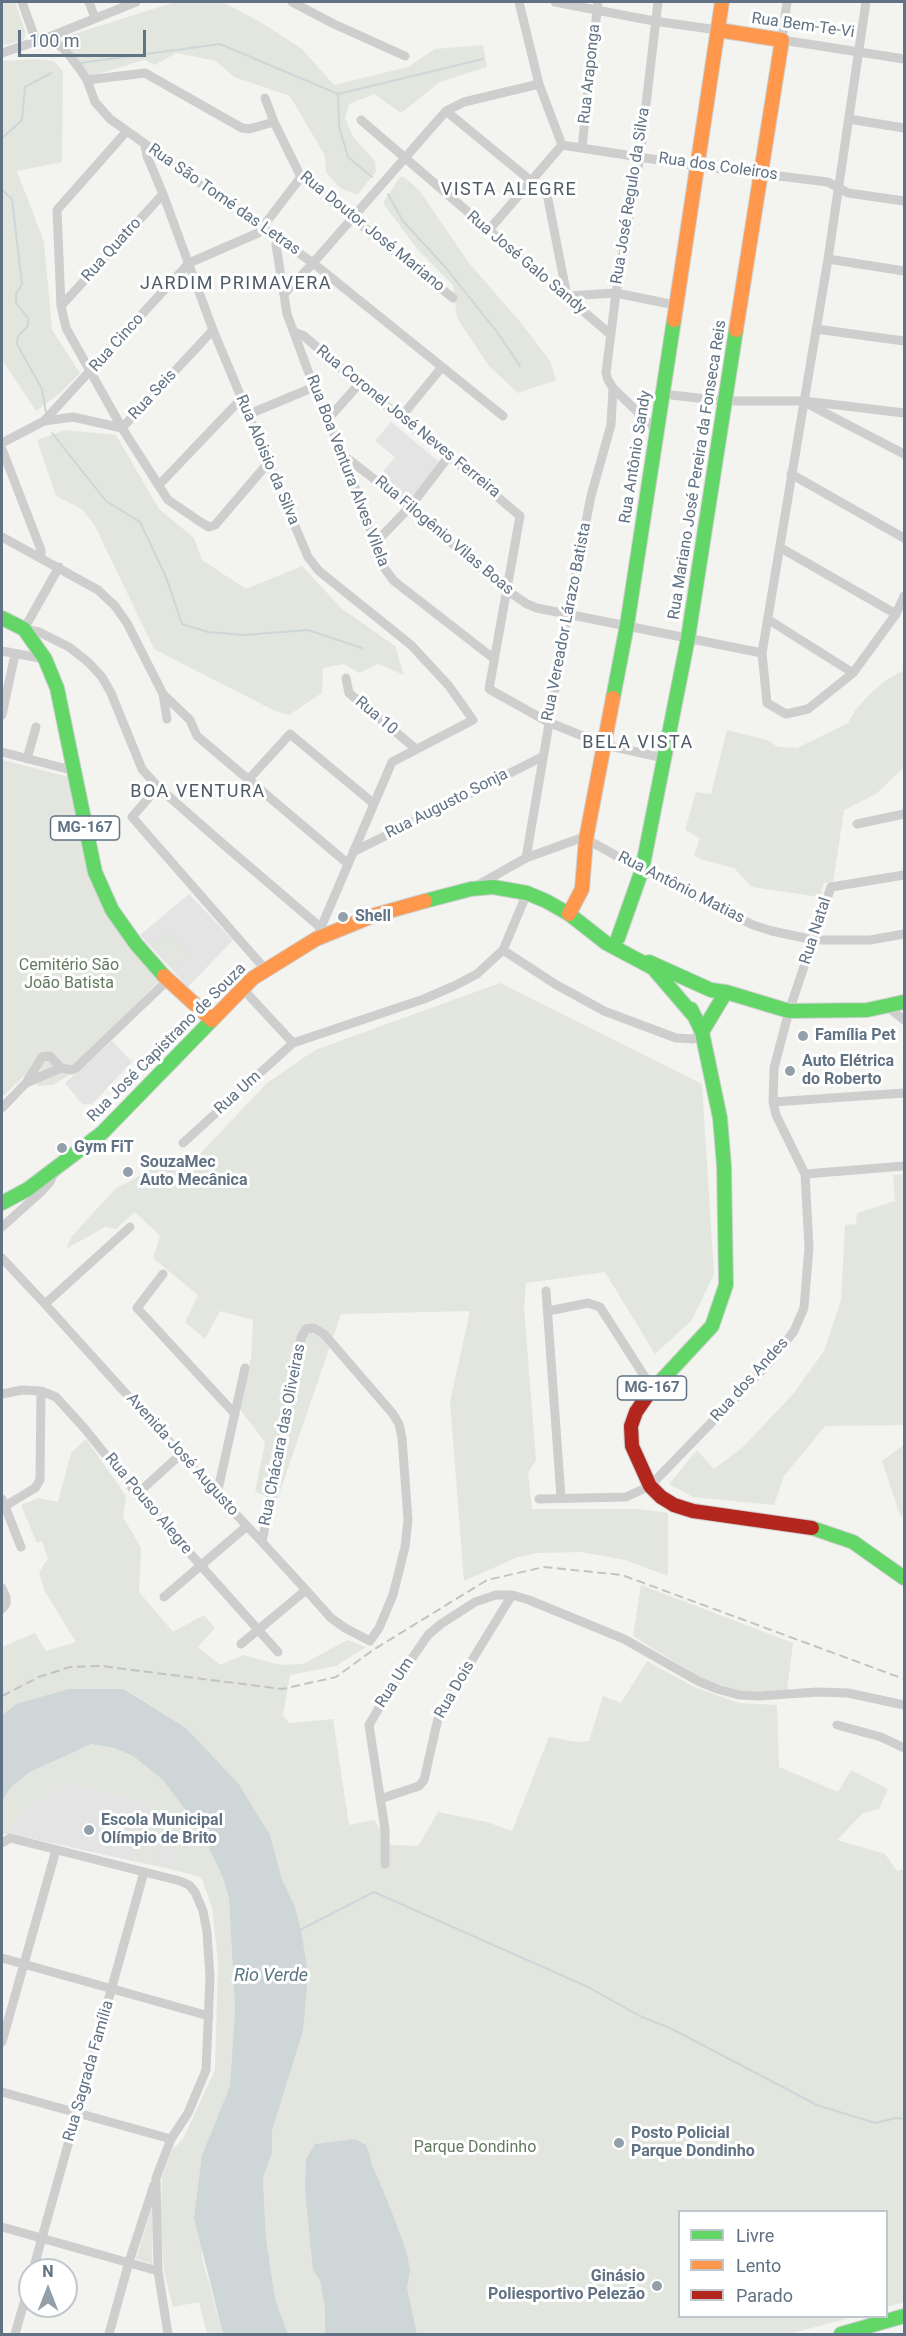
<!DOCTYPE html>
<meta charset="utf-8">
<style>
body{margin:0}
#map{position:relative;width:906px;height:2336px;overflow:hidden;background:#f3f3f0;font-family:Roboto,sans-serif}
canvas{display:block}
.frame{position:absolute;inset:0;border:3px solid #607283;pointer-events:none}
.legend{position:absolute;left:678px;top:2210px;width:210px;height:108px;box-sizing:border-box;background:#fff;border:2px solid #bfc7cd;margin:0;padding:8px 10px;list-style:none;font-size:18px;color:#607283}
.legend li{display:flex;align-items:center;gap:12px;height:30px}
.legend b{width:30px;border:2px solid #bfc7cd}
.north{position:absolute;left:18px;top:2258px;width:60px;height:60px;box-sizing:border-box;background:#fff;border:2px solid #bfc7cd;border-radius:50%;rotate:0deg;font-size:16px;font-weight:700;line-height:24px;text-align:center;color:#607283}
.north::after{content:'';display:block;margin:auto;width:21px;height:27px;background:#939fa9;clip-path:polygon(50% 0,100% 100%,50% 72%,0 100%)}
.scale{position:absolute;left:18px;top:30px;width:128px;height:27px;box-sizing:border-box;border:3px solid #607283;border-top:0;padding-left:8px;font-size:18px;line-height:21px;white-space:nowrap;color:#607283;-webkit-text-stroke:4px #fff;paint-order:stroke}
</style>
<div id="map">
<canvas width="906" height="2336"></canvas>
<div class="frame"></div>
<ul class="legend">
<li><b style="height:8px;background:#63d668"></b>Livre</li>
<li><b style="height:8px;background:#ff974d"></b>Lento</li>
<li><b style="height:8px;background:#b3261e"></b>Parado</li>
</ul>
<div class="north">N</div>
<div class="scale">100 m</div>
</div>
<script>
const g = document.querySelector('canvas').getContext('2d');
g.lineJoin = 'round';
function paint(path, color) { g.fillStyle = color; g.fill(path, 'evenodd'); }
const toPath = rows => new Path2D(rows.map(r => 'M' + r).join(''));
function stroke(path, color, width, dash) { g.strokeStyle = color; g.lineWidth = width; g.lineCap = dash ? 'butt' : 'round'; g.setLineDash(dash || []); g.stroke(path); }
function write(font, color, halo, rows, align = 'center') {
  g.font = font + ' Roboto,sans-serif'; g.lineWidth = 6; g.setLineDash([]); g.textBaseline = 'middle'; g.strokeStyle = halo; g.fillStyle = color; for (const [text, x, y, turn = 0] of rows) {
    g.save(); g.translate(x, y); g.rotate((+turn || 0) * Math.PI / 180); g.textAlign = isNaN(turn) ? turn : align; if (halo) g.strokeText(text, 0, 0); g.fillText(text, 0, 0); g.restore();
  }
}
paint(toPath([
 [391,422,439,462,408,502,378,478,395,457,375,441],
 [189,894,233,940,188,987,140,935],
 [112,1041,132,1062,92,1104,82,1104,65,1083],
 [67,1785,73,1785,148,1804,171,1842,175,1863,174,1870,11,1834,23,1810]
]), '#e3e4e3');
paint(toPath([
 [2,2,15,2,25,31,25,37,22,41,2,45],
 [175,2,223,2,262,23,302,49,334,85,408,67,435,49,483,45,487,67,440,82,401,113,374,94,349,104,345,118,353,137,375,161,376,172,357,195,340,188,326,172,325,156,290,96,234,77,216,61,176,53,155,65,144,60,88,77,72,52,71,35],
 [34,59,54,61,63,71,62,162,17,171,44,242,52,330,80,373,60,393,36,411,2,360,2,64,4,61],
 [400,177,404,177,419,190,469,263,522,324,550,361,556,380,518,393,489,366,457,318,453,285,418,250,383,203],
 [65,430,116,435,159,509,194,538,202,560,246,589,302,566,341,608,395,646,404,675,378,664,359,673,344,664,323,668,322,693,289,715,273,710,154,649,95,526,82,509,56,496,37,440],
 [904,670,904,767,876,794,844,810,833,883,824,883,820,897,752,887,734,868,700,859,694,855,700,838,685,830,696,792,711,794,727,730,767,740,778,747,797,748,848,723,856,709,873,691,886,680],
 [2,760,69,777,90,874,105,913,161,979,72,1069,55,1053,71,1069,71,1074,53,1085,39,1086,23,1077,2,1097],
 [168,931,190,954,176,967,154,944],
 [500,983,702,1084,714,1274,692,1320,655,1354,605,1272,526,1283,524,1308,536,1460,528,1473,532,1509,638,1509,668,1513,668,1576,625,1560,581,1552,538,1553,518,1557,464,1581,450,1402,470,1311,341,1314,277,1500,255,1492,265,1442,238,1407,251,1358,253,1320,220,1311,205,1339,185,1322,198,1295,153,1258,160,1236,135,1212,116,1229,105,1227,66,1249,72,1236,115,1189,152,1169,197,1157,267,1083,315,1050],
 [904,1174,904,1425,825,1426,784,1476,774,1505,693,1497,669,1484,697,1450,714,1469,743,1447,794,1393,824,1351,841,1300,845,1225,856,1224,857,1213,895,1201,893,1175],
 [86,1439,126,1496,123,1517,141,1548,139,1592,173,1632,204,1615,215,1628,198,1647,220,1665,243,1655,281,1665,303,1664,347,1640,366,1647,336,1666,290,1675,283,1715,289,1723,333,1719,349,1825,374,1820,391,1845,418,1846,438,1812,487,1822,512,1831,549,1737,577,1742,589,1741,603,1696,621,1703,647,1661,696,1688,739,1703,777,1705,779,1767,838,1792,851,1770,888,1789,879,1809,862,1814,837,1840,885,1854,897,1871,904,1869,904,2302,887,2307,886,2212,680,2212,680,2316,853,2317,789,2334,288,2334,275,2300,266,2238,263,2178,272,2153,272,2131,303,2031,301,1930,295,1907,282,1879,270,1835,239,1784,186,1728,125,1689,16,1704,2,1715,2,1647,35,1633,46,1651,76,1642,44,1590,39,1572,48,1559,42,1541,37,1543,21,1505,39,1498,58,1502,71,1453],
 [904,1445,904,1517,900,1515,882,1461],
 [641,1585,793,1643,787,1690,742,1692,704,1680,633,1636],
 [90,1744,114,1748,133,1756,163,1780,201,1831,223,1878,229,1899,235,2009,230,2086,202,2155,202,2258,223,2334,207,2334,199,2302,173,2307,164,2272,161,2223,162,2177,172,2150,183,2139,215,2070,218,1963,212,1907,201,1877,174,1870,175,1863,171,1842,148,1804,73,1785,67,1785,23,1810,11,1834,2,1834,2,1801,11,1787,30,1772],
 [139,1827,161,1831,154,1863,133,1859],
 [153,2204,152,2264,136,2259]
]), '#e2e6de');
paint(toPath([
 [69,1689,124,1689,186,1728,239,1784,270,1835,282,1879,295,1907,301,1930,308,1974,303,2031,272,2131,272,2153,263,2178,266,2238,275,2299,288,2334,223,2334,194,2218,202,2155,230,2086,235,2009,229,1899,223,1878,201,1831,163,1780,133,1756,114,1748,91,1744,30,1772,11,1787,2,1801,2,1715,16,1704],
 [355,2139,366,2145,369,2152,371,2163,386,2197,406,2250,410,2270,407,2288,417,2334,326,2334,325,2332,325,2307,320,2280,313,2270,305,2191,306,2159,315,2144]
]), '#ced6d8');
stroke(toPath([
 [80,63,220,44,338,94],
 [338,94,483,59],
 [338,94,339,126,348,157,372,177],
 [2,148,2,138,22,120,25,87,51,73],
 [2,190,12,199,22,284,16,294,16,303,28,318,28,326,18,336,17,344,42,389,46,413],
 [388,194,403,221,446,268,497,332,520,366],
 [52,433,106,501,140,522,166,577,182,624,208,632,244,635,308,630,362,648],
 [300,1930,374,1892,588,1987,640,2016,672,2029,817,2105,875,2123,896,2118,904,2119]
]), '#ced6d8', 2);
const fast = toPath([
 [2,618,24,629,45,659,57,688,95,872,112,910,136,944,164,976],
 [613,698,627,625,674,320],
 [425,901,471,889,493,887,527,893,546,901,569,914,606,943,653,968,695,1017],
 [618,938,642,870,688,638,736,330],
 [649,962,711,990,726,992,789,1011,867,1010,904,1002],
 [702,1032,726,992],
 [2,1203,28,1189,102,1133,212,1020],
 [647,1396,712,1326,726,1285,724,1166,720,1118,702,1032,691,1009],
 [812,1528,853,1542,904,1578],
 [841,2334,904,2316]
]);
const slow = toPath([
 [718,30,782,40,736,330],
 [674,320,722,2],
 [569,914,582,889,586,839,613,698],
 [164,976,212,1020,253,978,316,939,375,915,425,901]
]);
const jam = toPath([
 [647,1396,636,1412,631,1426,632,1446,650,1486,661,1497,674,1505,693,1511,812,1528]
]);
stroke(fast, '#cfd0d1', 16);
stroke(slow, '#cfd0d1', 16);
stroke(jam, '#cfd0d1', 16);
stroke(toPath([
 [22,2,36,41],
 [89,2,95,18],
 [292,2,334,24,405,56],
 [519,2,539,84,562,145],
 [555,2,654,21,718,30],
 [787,2,782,40,904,59],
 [866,2,828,259,762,653,767,703,786,714,808,709,853,673,896,614,904,596],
 [49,37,66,51,79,68,87,80,95,102,110,119,313,263,503,416],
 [2,53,49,37,136,2],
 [87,80,145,73,242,128,249,129,274,122],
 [265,98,274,122,301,177,453,298],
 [446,111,547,194,567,296,616,293,675,305],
 [849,119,904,128],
 [361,120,611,335],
 [126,132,57,210,61,306,66,328,122,428,168,500,202,523,209,527,215,525,268,463],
 [145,145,147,156,163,194,213,330,308,557,319,571,411,645,449,686,473,720,392,762,316,939],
 [562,145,697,166,828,182,848,193,904,201],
 [582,147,598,2],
 [488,231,562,145],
 [277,238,276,245,287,314,314,387,344,457,385,569,394,581,493,658],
 [828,259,904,271],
 [284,294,313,263,446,111,464,102,539,84],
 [61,306,163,194],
 [816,329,904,341],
 [294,332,304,336,359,384,449,456,520,516,489,689,548,722,605,745,664,758],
 [663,394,724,401,804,401,904,413],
 [808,404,904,454],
 [247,415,314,387],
 [401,417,442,367],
 [328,419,359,384],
 [44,421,189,263,258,233,301,177],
 [657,431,613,388,608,380,606,373,616,293,640,156,658,2],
 [2,443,44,421,73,417,122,428,213,330],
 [2,449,41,550,41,558],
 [344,457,351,461,410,507,505,589,527,604,537,608,762,653],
 [791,474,904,538],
 [159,485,241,399],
 [2,537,98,590,115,606,127,623,163,694,167,719],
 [376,542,410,507,449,456],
 [781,548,896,614],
 [59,567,24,629,39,632,69,647,88,662,102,677,111,693,142,769,158,787,223,844,320,927],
 [769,620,853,673],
 [2,651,45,659],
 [346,678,349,693,416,749],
 [163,694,190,720,197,736,347,863],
 [2,715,15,654],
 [2,752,75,771],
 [27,759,36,727],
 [248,780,290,734,373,803],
 [158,787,132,817,265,969],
 [857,824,904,814],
 [353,852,542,757],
 [526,858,568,613,591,496,611,425,613,388],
 [478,885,526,858,581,838,586,839,642,870,753,925,772,931,814,940,870,940,904,934],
 [527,893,503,950,555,984,604,1011,676,1038,693,1039,702,1032],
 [242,988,293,1043],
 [888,1007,904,1020],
 [61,1068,72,1070,76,1068,168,980],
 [773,1102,904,1093],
 [2,1108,26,1083,42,1057,50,1056,61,1068,26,1083],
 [183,1143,293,1043,424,999,454,986,477,974,503,950],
 [805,1174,904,1166],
 [2,1227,41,1192,50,1182,55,1171],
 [2,1258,45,1304,157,1428,217,1494,262,1542,306,1590,331,1618,345,1628,370,1641,379,1628,393,1595,405,1547,408,1520,402,1438,399,1424,393,1414,324,1334,314,1328,306,1329,301,1338,262,1542],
 [163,1274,137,1308,235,1414],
 [546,1291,561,1497],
 [45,1304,130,1227],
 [548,1311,588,1303,600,1307,652,1388],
 [2,1394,22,1390,41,1391,56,1397,85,1429,137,1494,278,1652],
 [137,1494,181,1454],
 [217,1494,245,1368],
 [2,1499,21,1547],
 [539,1499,626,1497,650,1486,770,1362,794,1331,804,1308,809,1247,805,1174,776,1115,773,1102,774,1068,789,1011,831,887,904,875],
 [5,1506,35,1488,40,1480,41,1391],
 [2,1588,6,1597,6,1604,2,1609],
 [164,1597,247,1526],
 [241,1644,306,1590],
 [837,1725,881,1737,904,1748],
 [380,1799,419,1786,424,1780,439,1714,512,1595],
 [2,1843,10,1838,180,1881,189,1885,195,1892,203,1911,207,1932,210,1978,206,2070,188,2113,171,2139,156,2178,158,2271,168,2334],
 [385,1864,385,1829,369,1725,386,1696,428,1635,441,1624,475,1602,496,1595,512,1595,529,1600,624,1639,698,1681,717,1689,739,1695,759,1696,817,1692,848,1693,904,1705],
 [2,1958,209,2016],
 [2,2042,56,1850],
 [2,2092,171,2139],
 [2,2227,158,2271],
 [33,2270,144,1872],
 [15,2334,30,2282],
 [109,2334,129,2262,154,2185]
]), '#cececf', 9);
stroke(fast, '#63d668', 14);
stroke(slow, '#ff974d', 14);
stroke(jam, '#b3261e', 14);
stroke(toPath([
 [2,1696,39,1677,70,1667,101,1666,282,1689,336,1677,373,1650,487,1580,544,1567,622,1575,904,1679]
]), '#c3c3c4', 2, [9, 4.5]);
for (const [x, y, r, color] of [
 [343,917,6,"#939fa9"],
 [803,1036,6,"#939fa9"],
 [790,1071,6,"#939fa9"],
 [62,1148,6,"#939fa9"],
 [128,1172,6,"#939fa9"],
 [89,1830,6,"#939fa9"],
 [619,2143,6,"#939fa9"],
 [657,2286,6,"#939fa9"]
]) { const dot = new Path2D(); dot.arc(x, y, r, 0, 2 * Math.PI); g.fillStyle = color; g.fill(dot); stroke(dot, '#fff', 2); }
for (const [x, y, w] of [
 [85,828,69],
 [652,1388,69]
]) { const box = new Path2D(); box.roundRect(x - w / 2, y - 12, w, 24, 4.5); g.fillStyle = '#fff'; g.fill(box); stroke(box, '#607283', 1.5); }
write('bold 15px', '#607283', null, [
 ["MG-167",85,828],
 ["MG-167",652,1388]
]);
write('16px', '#607283', '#fff', [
 ["Rua Bem-Te-Vi",803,26,8],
 ["Rua Araponga",590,74,-84],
 ["Rua dos Coleiros",718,167,8],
 ["Rua José Regulo da Silva",631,196,-81],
 ["Rua São Tomé das Letras",224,200,35],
 ["Rua Doutor José Mariano",372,232,39],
 ["Rua Quatro",112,250,-48],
 ["Rua José Galo Sandy",526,263,40],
 ["Rua Cinco",117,343,-48],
 ["Rua Seis",153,395,-47],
 ["Rua Coronel José Neves Ferreira",408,422,39],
 ["Rua Antônio Sandy",636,457,-81],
 ["Rua Aloisio da Silva",267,460,67],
 ["Rua Mariano José Pereira da Fonseca Reis",698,470,-81],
 ["Rua Boa Ventura Alves Vilela",347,471,69],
 ["Rua Filogênio Vilas Boas",444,536,40],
 ["Rua Vereador Lárazo Batista",567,622,-79],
 ["Rua 10",376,716,40],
 ["Rua Augusto Sonja",447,804,-27],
 ["Rua Antônio Matias",681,888,27],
 ["Rua Natal",816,931,-72],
 ["Rua José Capistrano de Souza",167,1043,-45],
 ["Rua Um",238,1093,-42],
 ["Rua dos Andes",750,1380,-48],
 ["Rua Chácara das Oliveiras",283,1435,-79],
 ["Avenida José Augusto",182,1455,48],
 ["Rua Pouso Alegre",148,1504,50],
 ["Rua Um",395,1683,-57],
 ["Rua Dois",455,1690,-60],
 ["Rua Sagrada Família",89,2071,-74]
]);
write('bold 16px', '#607283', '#fff', [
 ["Shell",355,917],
 ["Família Pet",815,1036],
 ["Auto Elétrica",802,1062],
 ["do Roberto",802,1080],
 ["Gym FiT",74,1148],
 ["SouzaMec",140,1163],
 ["Auto Mecânica",140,1181],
 ["Escola Municipal",101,1821],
 ["Olímpio de Brito",101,1839],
 ["Posto Policial",631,2134],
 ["Parque Dondinho",631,2152],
 ["Ginásio",645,2277,"right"],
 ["Poliesportivo Pelezão",645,2295,"right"]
], 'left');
write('16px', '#637a5f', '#fff', [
 ["Cemitério São",69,966],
 ["João Batista",69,984],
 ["Parque Dondinho",475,2148]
]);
g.letterSpacing = '1.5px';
write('18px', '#4f5b67', '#fff', [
 ["VISTA ALEGRE",509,190],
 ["JARDIM PRIMAVERA",236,284],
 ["BELA VISTA",638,743],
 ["BOA VENTURA",198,792]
]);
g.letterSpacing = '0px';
write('italic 18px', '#5b7581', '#fff', [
 ["Rio Verde",271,1976]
]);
</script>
